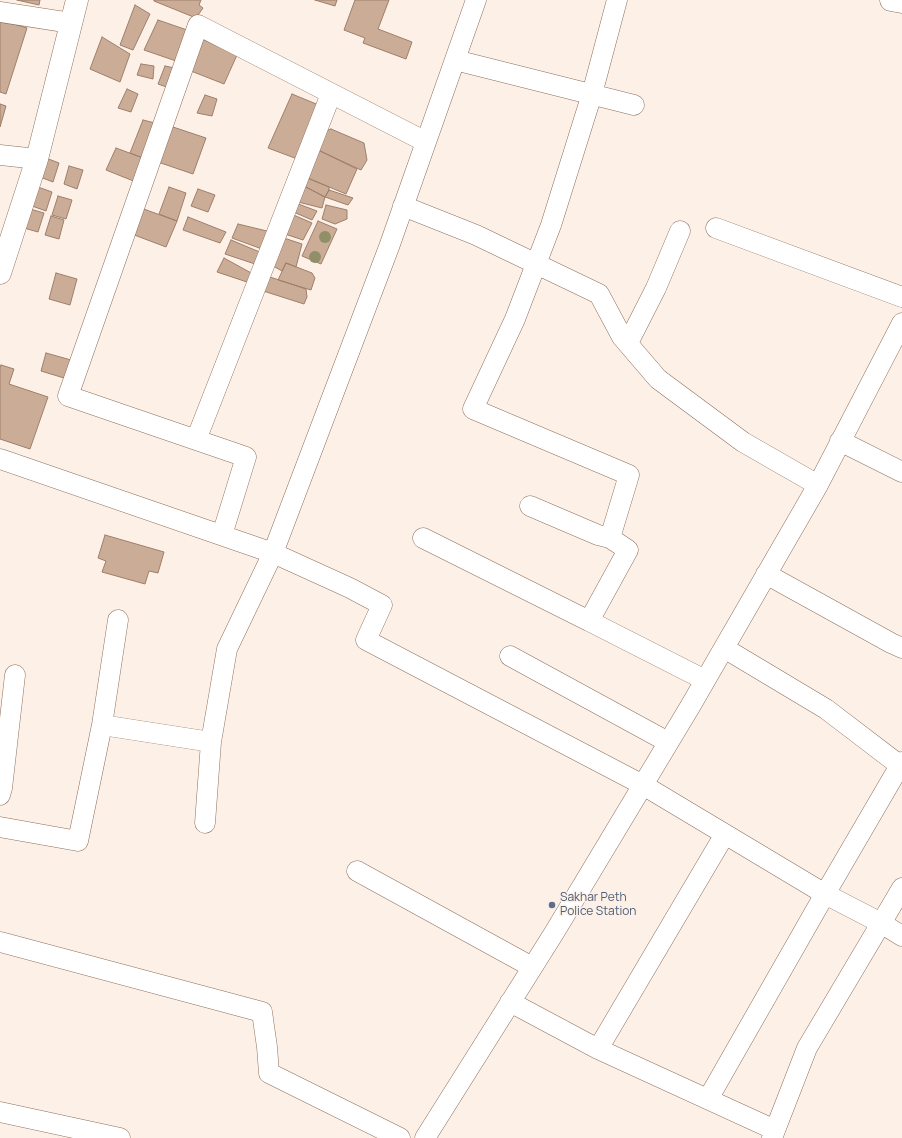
<!DOCTYPE html>
<style>
body{margin:0}
canvas{display:block;background:#fdf0e7}
</style>
<canvas width="902" height="1138"></canvas>
<script>
const g = document.querySelector('canvas').getContext('2d');
g.lineJoin = 'round';
function paint(path, color) { g.fillStyle = color; g.fill(path, 'evenodd'); }
const toPath = rows => new Path2D(rows.map(r => 'M' + r).join(''));
function stroke(path, color, width, dash) { g.strokeStyle = color; g.lineWidth = width; g.lineCap = dash ? 'butt' : 'round'; g.setLineDash(dash || []); g.stroke(path); }
function write(font, color, halo, rows, align = 'center') {
  g.font = font + ' Manrope,sans-serif'; g.lineWidth = 3; g.setLineDash([]); g.textBaseline = 'middle'; g.strokeStyle = halo; g.fillStyle = color; for (const [text, x, y, turn = 0] of rows) {
    g.save(); g.translate(x, y); g.rotate((+turn || 0) * Math.PI / 180); g.textAlign = isNaN(turn) ? turn : align; if (halo) g.strokeText(text, 0, 0); g.fillText(text, 0, 0); g.restore();
  }
}
const building = toPath([
 [17,0,40,0,39,5,17,0],
 [154,0,201,0,199,5,203,8,196,18,154,1,154,0],
 [315,0,337,0,335,6,315,0],
 [355,0,389,0,378,29,412,42,406,59,363,43,365,38,344,30,355,0],
 [135,5,150,14,133,50,120,45,135,5],
 [0,20,27,28,6,94,0,92,0,20],
 [158,20,190,31,179,62,144,50,158,20],
 [102,37,130,54,120,82,90,69,102,37],
 [202,39,237,55,224,84,191,71,202,39],
 [141,64,154,66,153,79,137,75,141,64],
 [165,66,179,69,172,89,158,84,165,66],
 [127,89,138,94,131,112,118,108,127,89],
 [292,94,321,106,300,160,268,148,292,94],
 [205,95,217,99,212,116,197,113,205,95],
 [0,104,6,106,0,127,0,104],
 [143,120,155,123,143,158,130,153,143,120],
 [167,125,206,138,193,174,155,161,167,125],
 [331,129,364,143,367,160,361,170,318,150,326,131,331,129],
 [116,148,143,158,136,182,106,170,116,148],
 [318,150,357,169,346,194,305,177,318,150],
 [46,158,59,163,53,182,40,177,46,158],
 [69,166,83,170,77,189,64,184,69,166],
 [303,176,329,187,329,190,325,197,302,185,303,176],
 [302,185,325,197,322,208,294,201,302,185],
 [38,187,52,192,46,211,32,206,38,187],
 [169,187,186,193,177,221,159,214,169,187],
 [198,189,215,195,208,212,191,206,198,189],
 [329,190,353,198,348,205,325,197,329,190],
 [58,196,72,200,66,219,52,215,58,196],
 [293,202,317,211,312,220,289,210,293,202],
 [326,205,347,210,347,219,335,224,322,219,326,205],
 [138,207,177,221,166,247,129,233,138,207],
 [30,209,44,213,38,232,24,228,30,209],
 [289,213,312,223,303,240,282,233,289,213],
 [51,216,64,220,59,239,45,235,51,216],
 [188,217,226,232,220,243,183,230,188,217],
 [318,221,337,229,321,264,302,256,318,221],
 [238,224,271,232,262,249,232,238,238,224],
 [278,236,302,244,296,267,286,263,282,271,273,266,278,236],
 [231,240,262,253,258,265,225,254,231,240],
 [224,258,253,274,250,283,217,272,224,258],
 [286,263,312,273,315,278,311,290,278,280,286,263],
 [56,273,77,279,70,305,49,299,56,273],
 [264,275,306,289,307,297,304,304,257,289,264,275],
 [46,353,71,360,64,378,41,371,46,353],
 [1,365,14,369,9,384,48,397,30,449,0,439,0,368,1,365],
 [105,535,164,552,158,573,149,571,145,584,102,572,106,561,98,558,105,535]
]);
paint(building, '#cbac97');
stroke(building, '#9d7f6b', 1);
const minor = toPath([
 [0,12,71,23],
 [455,60,634,105],
 [0,155,37,159],
 [403,206,476,235,599,294,622,337,658,379,743,442,818,485],
 [716,228,902,297],
 [628,343,656,288,680,231],
 [196,440,331,94],
 [840,441,902,472],
 [0,459,273,553,350,588,382,605,366,640,643,785,825,894,881,923,902,936],
 [530,506,598,535,610,538,629,475,473,409,515,319,551,225,592,94,617,0],
 [222,535,246,457,68,396,198,25,426,142],
 [423,538,589,621,628,550,610,538],
 [766,574,891,643,902,648],
 [589,621,705,680],
 [724,648,826,709,902,767],
 [510,656,668,742],
 [102,725,211,742],
 [0,795,2,788,15,675],
 [205,823,211,742,227,649,273,553,389,247,476,0],
 [0,827,78,841,102,725,118,620],
 [725,834,598,1049,775,1130],
 [357,871,532,967],
 [0,942,262,1012,267,1047,269,1073,400,1138],
 [510,1002,598,1049],
 [708,1099,825,894,902,762],
 [0,1112,120,1138],
 [425,1138,554,933,691,705,818,485,902,323],
 [772,1138,807,1048,902,888]
]);
const tertiary = toPath([
 [891,0,902,2],
 [0,273,37,159,77,0]
]);
stroke(minor, '#8d705d', 21);
stroke(tertiary, '#8d705d', 23);
stroke(minor, '#fff', 20);
stroke(tertiary, '#fff', 22);
g.fillStyle = '#908f68';
for (const [x, y] of [
 [325,237],
 [315,257]
]) { g.beginPath(); g.arc(x, y, 6, 0, 2 * Math.PI); g.fill(); }
for (const [x, y, r, color] of [
 [552,905,4,"#5c6f8a"]
]) { const dot = new Path2D(); dot.arc(x, y, r, 0, 2 * Math.PI); g.fillStyle = color; g.fill(dot); stroke(dot, '#fdf0e7', 1.5); }
write('12px', '#4e5e75', '#fdf0e7', [
 ["Sakhar Peth",560,898],
 ["Police Station",560,912]
], 'left');
</script>
